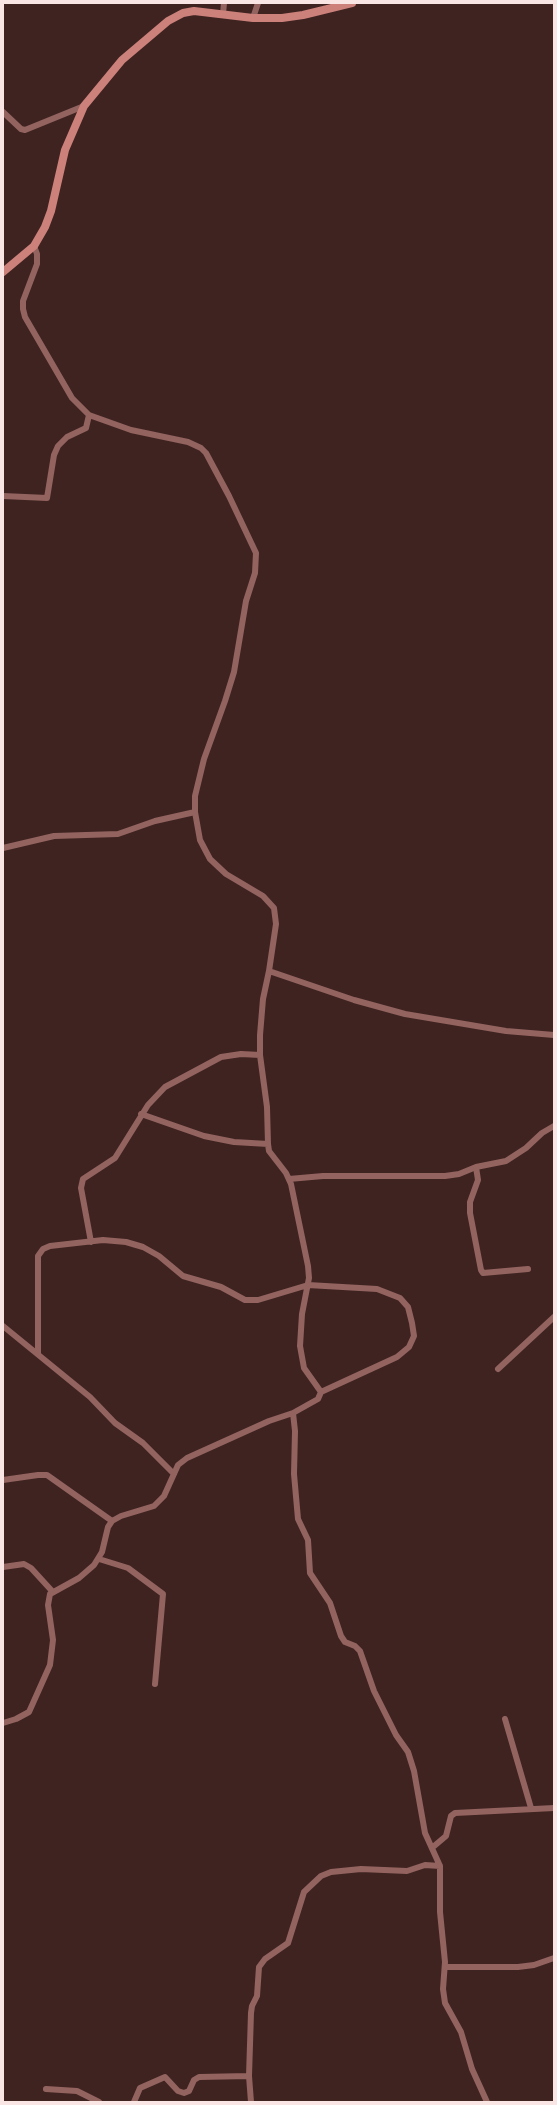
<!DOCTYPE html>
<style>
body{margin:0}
#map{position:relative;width:557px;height:2105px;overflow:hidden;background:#3e2321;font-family:Arial,sans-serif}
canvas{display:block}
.frame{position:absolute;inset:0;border:4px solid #f9e6e4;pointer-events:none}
</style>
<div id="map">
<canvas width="557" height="2105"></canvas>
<div class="frame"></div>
</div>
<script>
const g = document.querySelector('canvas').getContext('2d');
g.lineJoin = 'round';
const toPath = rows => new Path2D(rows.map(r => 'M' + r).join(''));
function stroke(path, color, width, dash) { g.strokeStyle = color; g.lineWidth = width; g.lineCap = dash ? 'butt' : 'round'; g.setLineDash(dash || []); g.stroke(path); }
stroke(toPath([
 [223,14,224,3],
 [253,18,258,3],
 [3,112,21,129,25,130,84,106],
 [34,246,37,254,37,264,23,301,23,309,25,317,72,398,89,415,131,430,188,442,201,448,206,453,229,496,256,553,255,573,246,601,234,672,225,701,204,759,195,796,195,812,200,840,210,859,226,874,263,896,274,908,276,924,269,971,354,1000,405,1014,506,1031,554,1035],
 [3,496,47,498,54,455,58,446,67,437,86,428,89,415],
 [3,848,54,836,118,834,155,821,195,812],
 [269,971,263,999,260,1035,260,1055,267,1107,268,1144,269,1151,286,1173,291,1184,308,1266,309,1278,302,1314,300,1346,304,1368,321,1392,318,1399,293,1413,295,1431,294,1474,298,1519,308,1540,310,1573,330,1603,341,1636,345,1642,355,1646,360,1651,374,1691,396,1735,408,1752,414,1771,425,1833,440,1866,440,1912,445,1962,443,1989,445,2003,461,2032,472,2069,487,2102],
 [141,1114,204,1136,234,1142,268,1144],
 [289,1179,323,1176,445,1176,459,1174,476,1167],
 [91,1242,81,1188,83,1179,115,1158,148,1105,165,1087,221,1057,241,1054,260,1055],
 [528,1269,483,1273,481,1270,470,1213,470,1202,478,1180,476,1167,506,1161,526,1148,542,1133,554,1126],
 [3,1326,90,1397,115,1423,143,1443,174,1474],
 [38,1354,38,1256,43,1249,50,1246,103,1240,126,1242,143,1247,159,1256,183,1276,221,1287,245,1300,258,1300,308,1285,377,1289,400,1298,408,1307,412,1323,414,1336,409,1347,397,1357,321,1392],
 [498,1369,554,1317],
 [3,1480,38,1475,47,1475,112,1521],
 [99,1559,128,1568,163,1594,155,1684],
 [3,1567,24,1564,31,1568,52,1591],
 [505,1719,531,1808],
 [3,1723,16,1719,29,1712,50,1665,53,1640,48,1605,50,1594,79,1578,94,1565,102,1552,108,1527,112,1521,121,1516,154,1506,164,1496,178,1465,187,1458,269,1421,293,1413],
 [433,1847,446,1836,451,1816,455,1813,554,1808],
 [445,1967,518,1967,534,1965,554,1958],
 [46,2089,77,2091,99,2102],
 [134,2102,140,2088,165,2077,178,2091,184,2093,189,2091,194,2080,199,2077,249,2076],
 [251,2102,249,2076,251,2013,252,2006,257,1996,259,1967,265,1959,288,1943,304,1892,321,1876,331,1872,361,1869,407,1871,425,1865,440,1866]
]), '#93635f', 6);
stroke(toPath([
 [3,272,34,246,45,227,51,211,65,150,84,106,122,60,168,21,183,13,194,11,253,18,282,18,303,15,352,3]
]), '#cd817b', 8);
</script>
